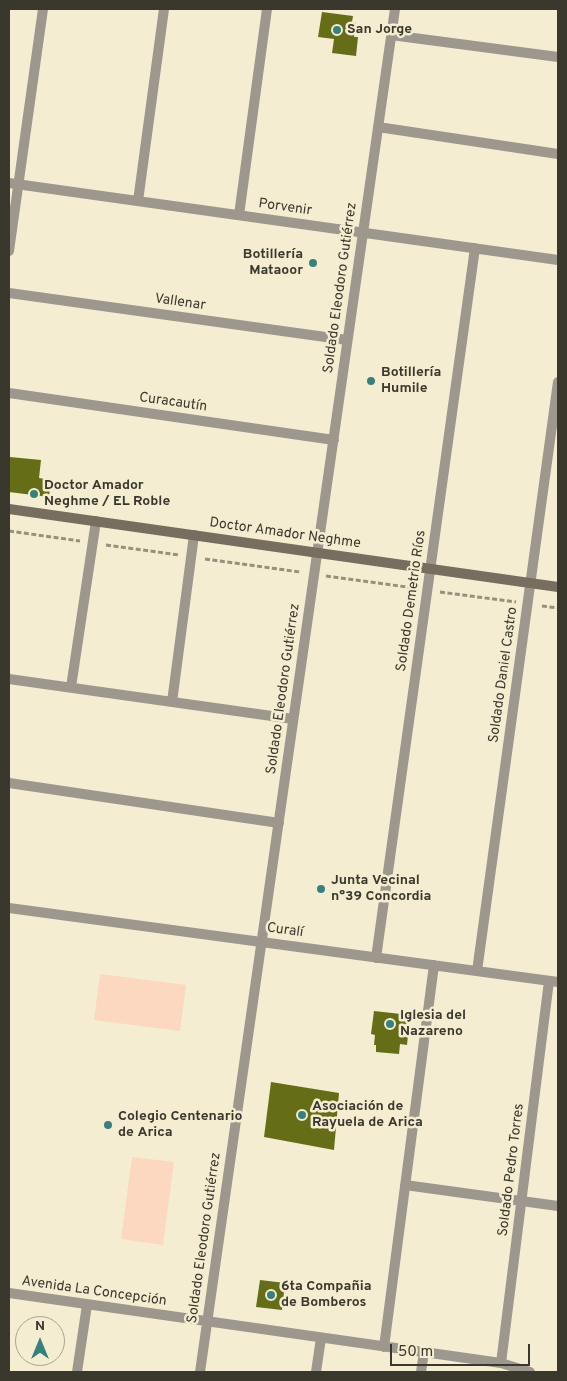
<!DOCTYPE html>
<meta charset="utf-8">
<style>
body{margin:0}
#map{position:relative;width:567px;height:1381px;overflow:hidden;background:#f4edd1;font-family:Overpass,sans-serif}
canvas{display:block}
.frame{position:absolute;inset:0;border:10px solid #3a372c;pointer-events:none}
.north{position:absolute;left:15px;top:1316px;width:50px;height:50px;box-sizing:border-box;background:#f4edd1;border:1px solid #aaa48f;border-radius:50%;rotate:0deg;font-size:14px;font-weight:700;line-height:20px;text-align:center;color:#3a372c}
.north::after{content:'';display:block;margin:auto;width:18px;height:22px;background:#38807d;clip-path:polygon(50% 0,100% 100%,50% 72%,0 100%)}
.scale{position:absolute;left:390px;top:1344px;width:140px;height:22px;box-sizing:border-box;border:2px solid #3a372c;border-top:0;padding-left:6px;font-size:15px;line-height:18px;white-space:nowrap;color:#3a372c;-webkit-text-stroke:4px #f4edd1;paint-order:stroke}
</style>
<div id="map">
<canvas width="567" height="1381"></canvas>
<div class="frame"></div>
<div class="north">N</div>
<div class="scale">50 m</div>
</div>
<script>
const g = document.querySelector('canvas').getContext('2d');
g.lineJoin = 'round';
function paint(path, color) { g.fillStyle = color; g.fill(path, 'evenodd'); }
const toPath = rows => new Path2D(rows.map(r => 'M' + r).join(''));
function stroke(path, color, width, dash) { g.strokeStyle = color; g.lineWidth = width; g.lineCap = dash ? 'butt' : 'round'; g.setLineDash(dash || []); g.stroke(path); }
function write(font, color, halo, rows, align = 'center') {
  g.font = font + ' Overpass,sans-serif'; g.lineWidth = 5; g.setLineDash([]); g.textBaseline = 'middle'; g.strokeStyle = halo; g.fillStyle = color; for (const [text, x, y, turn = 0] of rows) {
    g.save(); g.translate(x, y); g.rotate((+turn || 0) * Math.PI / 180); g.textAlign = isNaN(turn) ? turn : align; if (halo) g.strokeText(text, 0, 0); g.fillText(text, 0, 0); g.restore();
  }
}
paint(toPath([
 [100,974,186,985,180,1031,94,1020],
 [132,1157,174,1162,163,1245,121,1239]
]), '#fbd8bf');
paint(toPath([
 [322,12,353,16,352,22,356,23,354,37,358,37,356,56,332,53,334,39,318,37],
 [10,457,41,460,39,478,51,480,49,497,9,492],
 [374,1011,410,1015,407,1045,400,1044,399,1054,376,1052,376,1045,374,1045,375,1035,371,1034],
 [271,1082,339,1093,334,1150,264,1137],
 [260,1280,285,1283,282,1310,256,1307]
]), '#656d17');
stroke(toPath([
 [9,531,80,541],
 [106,545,179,555],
 [205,559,300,572],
 [326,576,414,588],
 [440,592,516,602],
 [542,606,558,608]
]), '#96917d', 3, [5, 2.5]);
stroke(toPath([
 [391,35,558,57],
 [378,127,558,154],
 [9,183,558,260],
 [138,201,164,9],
 [239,215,267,9],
 [9,293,347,340],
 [9,393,334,440],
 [9,679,293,719],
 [71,687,96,521],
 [172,702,194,535],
 [9,783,279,823],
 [9,908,558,982],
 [376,958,475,248],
 [477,971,558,382],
 [405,1185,558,1206],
 [9,1293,501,1363,530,1372],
 [384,1347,434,965],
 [501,1363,549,981],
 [77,1372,87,1305],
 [200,1372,395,9],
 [316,1372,321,1338],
 [421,1372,424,1352]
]), '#9e978d', 10);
stroke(toPath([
 [9,251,43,9]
]), '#9e978d', 10);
stroke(toPath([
 [9,509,558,587]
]), '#786e5f', 10);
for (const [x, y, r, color] of [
 [337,30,5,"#38807d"],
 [313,263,5,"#38807d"],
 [371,381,5,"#38807d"],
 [34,494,5,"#38807d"],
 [321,889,5,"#38807d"],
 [390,1024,5,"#38807d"],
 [302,1115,5,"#38807d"],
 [108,1125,5,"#38807d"],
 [271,1295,5,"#38807d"]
]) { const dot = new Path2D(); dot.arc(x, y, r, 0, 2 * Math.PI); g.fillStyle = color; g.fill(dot); stroke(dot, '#f4edd1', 2); }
write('bold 14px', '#3a372c', '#f4edd1', [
 ["San Jorge",347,30],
 ["Botillería",303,255,"right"],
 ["Mataoor",303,271,"right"],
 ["Botillería",381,373],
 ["Humile",381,389],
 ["Doctor Amador",44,486],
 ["Neghme / EL Roble",44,502],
 ["Junta Vecinal",331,881],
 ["n°39 Concordia",331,897],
 ["Iglesia del",400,1016],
 ["Nazareno",400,1032],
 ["Asociación de",312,1107],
 ["Rayuela de Arica",312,1123],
 ["Colegio Centenario",118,1117],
 ["de Arica",118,1133],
 ["6ta Compañia",281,1287],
 ["de Bomberos",281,1303]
], 'left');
write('14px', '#3a372c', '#f4edd1', [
 ["Porvenir",285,208,8],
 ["Soldado Eleodoro Gutiérrez",341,288,-82],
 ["Vallenar",180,303,8],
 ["Curacautín",173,403,8],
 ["Doctor Amador Neghme",285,534,8],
 ["Soldado Demetrio Ríos",412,601,-82],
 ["Soldado Daniel Castro",504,675,-82],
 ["Soldado Eleodoro Gutiérrez",284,689,-82],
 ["Curalí",285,931,8],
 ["Soldado Pedro Torres",512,1170,-83],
 ["Soldado Eleodoro Gutiérrez",205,1238,-82],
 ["Avenida La Concepción",94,1292,8]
]);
</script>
